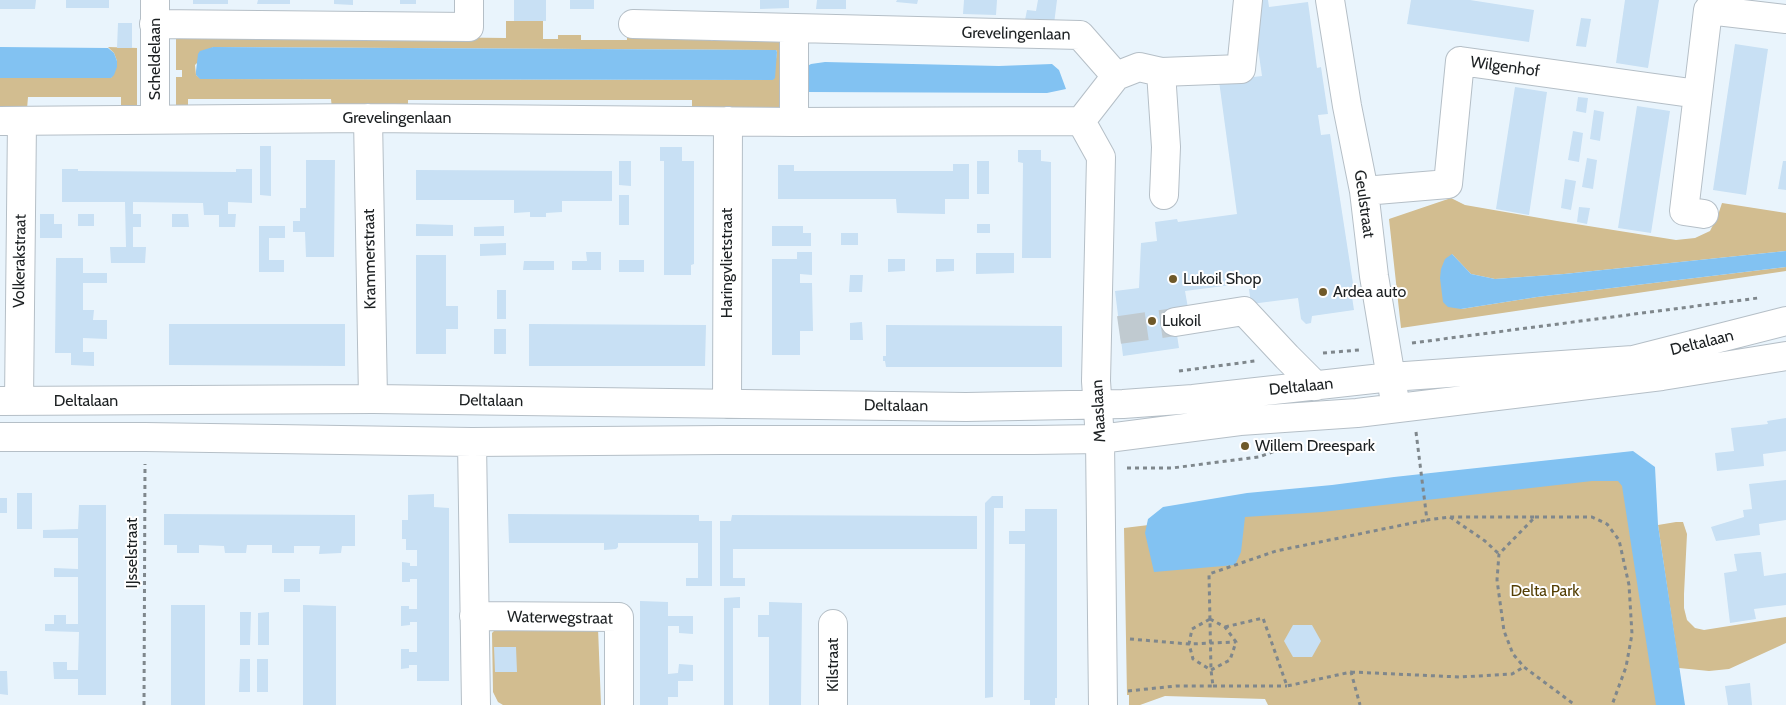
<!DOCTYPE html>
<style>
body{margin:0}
canvas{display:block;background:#e9f4fc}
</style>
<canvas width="1786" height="705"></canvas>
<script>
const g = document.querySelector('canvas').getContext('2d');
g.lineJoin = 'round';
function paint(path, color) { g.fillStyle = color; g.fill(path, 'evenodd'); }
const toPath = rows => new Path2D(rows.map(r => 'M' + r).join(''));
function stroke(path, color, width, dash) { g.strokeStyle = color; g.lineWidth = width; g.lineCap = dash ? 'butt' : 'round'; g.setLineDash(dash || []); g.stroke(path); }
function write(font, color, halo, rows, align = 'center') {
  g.font = font + ' Cabin,sans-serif'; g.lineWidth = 4; g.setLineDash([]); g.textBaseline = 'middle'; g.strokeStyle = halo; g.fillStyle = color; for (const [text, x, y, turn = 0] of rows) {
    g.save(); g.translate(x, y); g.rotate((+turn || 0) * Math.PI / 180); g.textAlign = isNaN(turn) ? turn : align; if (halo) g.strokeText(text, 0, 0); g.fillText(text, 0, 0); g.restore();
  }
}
paint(toPath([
 [506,21,543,21,543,39,558,39,558,35,581,35,581,40,627,40,627,35,711,35,711,41,730,41,731,35,776,35,787,44,780,110,692,110,692,100,408,100,408,109,332,109,331,99,188,99,188,109,176,107,176,77,182,77,182,70,176,70,176,34,506,38],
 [213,47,776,50,777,52,773,80,201,79,196,75,195,65],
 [108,47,137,48,137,105,135,107,121,109,121,97,28,97,27,109,0,109,0,78,111,78,117,61,114,53],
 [1451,198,1465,205,1557,221,1676,240,1695,238,1710,231,1718,215,1722,203,1786,213,1786,251,1564,274,1495,279,1471,274,1452,254,1461,309,1537,297,1786,267,1786,271,1401,328,1389,219],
 [1649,464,1677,705,1268,705,1265,699,1165,696,1140,705,1129,705,1129,695,1127,695,1124,528],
 [1676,522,1683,522,1687,534,1684,594,1684,608,1687,620,1695,628,1704,630,1786,617,1786,643,1729,669,1709,671,1679,668,1658,525],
 [598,628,601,705,503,705,498,702,493,692,492,633,496,629]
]), '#d2bd90');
paint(toPath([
 [0,47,108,48,114,53,117,61,117,67,114,75,111,78,0,78],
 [213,47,776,50,777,52,775,78,773,80,200,79,196,75,196,71,198,54,200,51],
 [825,62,999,66,1052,64,1059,70,1066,89,1047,93,807,92,804,68,811,64],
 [1786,251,1786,267,1537,297,1461,309,1448,307,1443,302,1440,278,1441,269,1445,259,1452,254,1471,274,1495,279,1564,274],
 [1633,451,1655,467,1658,525,1685,705,1656,705,1622,486,1618,481,1592,481,1322,512,1245,517,1241,552,1235,565,1154,572,1145,533,1148,519,1163,507,1247,493,1332,485,1394,477]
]), '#82c2f2');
paint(toPath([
 [0,0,36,0,35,9,0,9],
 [66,0,109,0,109,8,66,8],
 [193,0,228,0,228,4,193,4],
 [258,0,290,0,290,4,257,4],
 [334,0,353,0,353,5,334,4],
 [400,0,416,0,416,4,400,4],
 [514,0,546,0,546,21,514,21],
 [570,0,594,0,594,9,570,9],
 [760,0,789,0,789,8,760,9],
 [817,0,846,0,846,9,816,9],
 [897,0,918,0,917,4,896,2],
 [964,0,997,0,996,15,963,14],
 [1038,0,1057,0,1054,24,1025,20,1027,10,1036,11],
 [1251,0,1268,0,1269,7,1308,2,1317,68,1321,67,1328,114,1318,115,1321,135,1330,134,1354,290,1351,290,1354,310,1312,316,1311,323,1306,324,1301,319,1298,298,1251,304,1249,289,1256,288,1255,282,1185,291,1188,308,1173,309,1179,348,1123,356,1115,291,1139,288,1141,243,1157,241,1155,222,1177,219,1178,222,1237,214,1219,81,1262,76],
 [1411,0,1470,0,1534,10,1529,42,1407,24],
 [1625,0,1659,0,1648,68,1616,63],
 [1581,18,1591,19,1586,47,1576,46],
 [118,23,132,23,132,48,117,48],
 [1735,44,1768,49,1746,195,1713,190],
 [1515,87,1547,92,1529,215,1496,209],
 [1578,97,1588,98,1586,113,1576,111],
 [1637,106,1670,111,1651,233,1618,228],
 [1594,110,1604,112,1600,141,1590,139],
 [1573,131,1583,133,1579,162,1568,160],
 [260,146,271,146,271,196,260,195],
 [660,147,682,147,682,161,694,161,694,264,691,265,691,275,664,275,664,161,660,161],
 [1018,150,1041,150,1041,161,1051,162,1051,258,1022,258,1023,163,1018,162],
 [1587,158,1597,160,1593,189,1582,187],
 [306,160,335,160,334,257,306,257,305,232,293,232,293,221,300,221,300,208,306,208],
 [619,161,631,161,631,186,619,185],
 [977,161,989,161,989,194,977,194],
 [1783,161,1786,161,1786,190,1778,189],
 [953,164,969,164,969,199,945,199,945,214,897,213,896,199,778,199,778,165,794,165,794,171,953,171],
 [62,169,78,169,78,171,236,172,236,169,252,169,252,203,228,202,228,214,236,214,235,227,219,227,219,215,204,215,203,203,133,202,133,214,141,214,141,227,133,227,133,247,146,247,145,263,111,263,110,247,126,247,125,202,62,202],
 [416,170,612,171,612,201,562,201,562,212,546,213,546,217,530,217,530,212,514,213,514,200,416,200],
 [1565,179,1576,181,1571,210,1561,208],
 [619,195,629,195,629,225,619,225],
 [1579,207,1590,208,1587,224,1577,222],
 [40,214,54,214,54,224,62,224,62,238,40,238],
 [78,214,94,214,94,226,78,226],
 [172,214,188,214,189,227,172,227],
 [416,224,453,225,453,236,416,236],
 [977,224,990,224,990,233,977,233],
 [259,226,285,226,285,238,269,238,269,260,284,260,284,272,259,272],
 [504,226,504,236,474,236,474,227],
 [772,226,803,226,803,233,811,233,811,246,772,246],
 [841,233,858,233,858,245,841,245],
 [506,243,506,255,480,256,480,244],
 [586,252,601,252,601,270,572,270,572,261,587,261],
 [797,252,812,252,812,275,800,274,800,283,812,283,813,331,800,331,800,355,772,355,772,259,797,259],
 [976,253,1014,253,1014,273,976,274],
 [416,255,446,255,446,306,458,306,458,329,446,329,446,354,416,354],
 [56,258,83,258,83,273,107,273,107,283,83,283,83,310,94,310,93,320,107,320,107,339,83,338,83,352,94,352,94,366,71,365,71,353,55,353],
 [888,259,905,259,905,271,888,272],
 [936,259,954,259,954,271,936,272],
 [619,260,644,260,644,272,619,272],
 [524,261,554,261,554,270,523,270],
 [850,275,863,275,862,292,849,292],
 [497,290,506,290,506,319,497,319],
 [862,322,863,340,850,340,850,323],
 [169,324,345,324,345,366,169,365],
 [529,324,706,325,705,366,529,366],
 [886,325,1062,326,1062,367,886,367,885,361,883,361,883,356,886,356],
 [494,329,506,329,506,354,494,354],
 [1786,418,1786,451,1763,454,1764,466,1717,471,1715,453,1734,451,1731,428,1768,424,1767,421],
 [1786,480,1786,520,1759,524,1760,535,1716,541,1711,527,1744,517,1743,510,1752,509,1749,484],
 [17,493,32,493,32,529,17,529],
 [434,494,434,507,449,508,449,681,417,681,417,665,409,665,409,668,401,669,401,649,409,649,409,652,417,652,417,622,410,622,410,625,401,626,401,606,409,606,409,609,417,609,417,579,410,579,410,582,402,582,402,562,410,563,410,566,417,566,417,550,406,550,406,539,402,539,402,520,408,520,408,495],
 [992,496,1003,496,1003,508,994,508,993,697,985,698,985,503],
 [0,498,7,498,7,513,0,513],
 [79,505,106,505,106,695,78,695,78,679,54,679,53,662,67,662,67,670,78,670,79,632,45,631,45,624,54,624,54,615,66,615,66,624,78,624,78,577,54,577,54,568,78,569,78,538,43,538,43,530,78,529],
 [1025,509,1057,509,1057,698,1055,698,1055,705,1030,705,1030,700,1024,700,1025,544,1009,544,1009,531,1025,531],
 [164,514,355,515,355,546,342,546,341,553,319,554,320,546,294,546,294,553,272,553,272,545,247,545,246,553,225,553,224,546,199,545,199,553,177,553,177,545,164,545],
 [508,514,699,515,699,521,712,521,712,586,686,586,686,578,698,578,698,543,618,543,618,547,616,549,604,550,604,543,509,543],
 [732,515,977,516,977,549,733,549,733,578,745,578,745,586,720,586,720,521,731,521],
 [1757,552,1761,552,1764,576,1786,573,1786,605,1754,609,1756,619,1730,623,1724,573,1737,571,1734,554],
 [284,579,300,579,300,592,284,592],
 [740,597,740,608,733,608,733,705,724,705,724,598],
 [640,601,668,602,668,616,693,616,693,634,679,633,679,626,668,626,668,674,678,673,679,664,693,665,693,681,678,681,678,697,668,697,668,705,640,705],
 [769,602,802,603,801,705,769,705,769,637,758,637,758,615,769,615],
 [171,605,205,605,205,705,171,705],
 [303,605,336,606,336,705,303,705],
 [240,612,251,612,250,645,240,645],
 [269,612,269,645,258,645,258,613],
 [1293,625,1312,625,1321,641,1312,657,1293,657,1284,641],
 [494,647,516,647,517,672,495,672],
 [240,659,250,659,250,692,239,692],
 [257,659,268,659,268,692,257,692],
 [0,671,7,671,8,695,0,694],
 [1750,683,1752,705,1728,705,1725,686]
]), '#c8e0f4');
stroke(toPath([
 [1119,330,1175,322]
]), '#c0cad0', 28, [28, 14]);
const minor = toPath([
 [155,0,155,119],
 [1330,0,1347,106,1364,191,1374,276,1394,396],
 [154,24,469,27,469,0],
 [794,28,794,122],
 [1161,72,1241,69,1248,0],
 [1116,76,1139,67,1161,72,1166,147,1164,195],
 [368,118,373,399],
 [0,121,368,118,794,122,1081,121,1116,76,1080,35,633,24],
 [1081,121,1101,157,1096,381,1100,439,1103,705],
 [1364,191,1448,184,1460,61,1698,94],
 [1704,214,1684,211,1708,10,1786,19],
 [1175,322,1244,311,1287,357,1316,386],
 [0,401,373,399,966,407,1123,404,1193,399,1391,377,1633,360,1786,321],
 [19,401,22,121],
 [727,404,728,121],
 [0,437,145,437,472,442,721,440,1033,440,1100,439,1240,421,1357,413,1662,376,1786,356],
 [472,442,476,705],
 [474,616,619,617,619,705],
 [833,624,833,705]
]);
stroke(minor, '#b5bfc7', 30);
stroke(toPath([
 [1412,343,1758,298],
 [1323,353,1359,350],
 [1179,371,1255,361],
 [1416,432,1427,520,1449,517,1535,517,1499,554,1497,580,1504,631,1513,654,1524,667,1575,705],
 [1127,468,1172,468,1259,457,1288,446],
 [1450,517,1485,541,1499,554],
 [1535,517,1592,517,1607,524,1619,540,1629,585,1632,634,1626,667,1612,705],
 [1210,619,1225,627,1236,642,1230,660,1211,670,1193,659,1189,644,1192,629,1210,619],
 [1225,627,1263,618,1287,686,1351,672,1360,705],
 [1130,639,1189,644,1236,642],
 [1351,672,1460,677,1512,674,1524,667],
 [1213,686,1287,686],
 [1128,691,1176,686,1213,686,1211,670,1209,574,1276,551,1427,520],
 [144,705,145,464]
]), '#7f878c', 3, [4, 4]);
stroke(minor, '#fff', 28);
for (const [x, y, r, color] of [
 [1173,279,5,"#6f5929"],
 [1323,292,5,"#6f5929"],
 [1152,321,5,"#6f5929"],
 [1245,446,5,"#6f5929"]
]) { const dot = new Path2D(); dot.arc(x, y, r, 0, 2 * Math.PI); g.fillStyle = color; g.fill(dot); stroke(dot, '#fff', 2); }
write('16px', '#1c2022', '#fff', [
 ["Grevelingenlaan",1016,34,1],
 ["Scheldelaan",155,59,-90],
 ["Wilgenhof",1505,67,8],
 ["Grevelingenlaan",397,118],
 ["Geulstraat",1364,204,82],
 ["Krammerstraat",370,259,-91],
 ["Volkerakstraat",20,261,-89],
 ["Haringvlietstraat",727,263,-90],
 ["Deltalaan",1702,343,-14],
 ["Deltalaan",1301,387,-6],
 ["Deltalaan",86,401],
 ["Deltalaan",491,401,1],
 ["Deltalaan",896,406,1],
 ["Maaslaan",1099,411,-93],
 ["IJsselstraat",132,553,-90],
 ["Waterwegstraat",560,618,1],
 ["Kilstraat",833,665,-90]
]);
write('16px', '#1c2022', '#fff', [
 ["Lukoil Shop",1183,279],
 ["Ardea auto",1333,292],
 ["Lukoil",1162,321],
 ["Willem Dreespark",1255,446]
], 'left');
write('16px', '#543f05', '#fff', [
 ["Delta Park",1545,591]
]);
</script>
